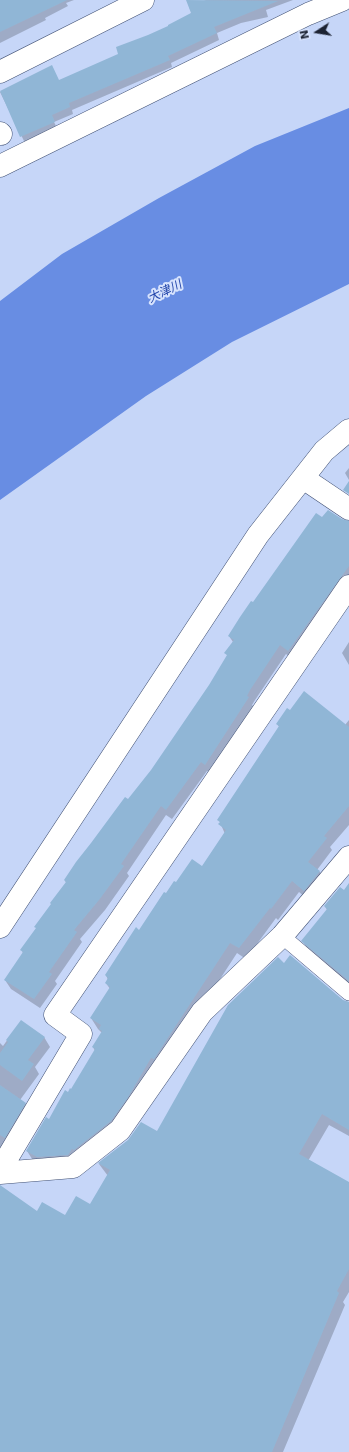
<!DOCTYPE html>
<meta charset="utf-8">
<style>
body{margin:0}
#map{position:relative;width:349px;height:1452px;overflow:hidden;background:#c6d6f8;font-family:"DejaVu Sans",sans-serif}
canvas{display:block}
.north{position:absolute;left:297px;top:12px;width:40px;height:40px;-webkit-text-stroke:3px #d7e3fd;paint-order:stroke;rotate:258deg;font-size:11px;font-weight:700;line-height:16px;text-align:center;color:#1c2333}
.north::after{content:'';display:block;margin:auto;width:14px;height:18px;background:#1c2333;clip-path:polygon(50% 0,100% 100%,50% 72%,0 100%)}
</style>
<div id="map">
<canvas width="349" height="1452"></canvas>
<div class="north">N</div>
</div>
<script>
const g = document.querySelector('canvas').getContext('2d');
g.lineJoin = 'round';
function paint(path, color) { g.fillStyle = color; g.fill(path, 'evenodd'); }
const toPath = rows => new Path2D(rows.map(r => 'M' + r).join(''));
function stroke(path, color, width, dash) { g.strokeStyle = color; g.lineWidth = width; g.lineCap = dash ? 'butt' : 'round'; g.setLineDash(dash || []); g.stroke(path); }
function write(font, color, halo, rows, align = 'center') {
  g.font = font + ' "DejaVu Sans","Noto Sans JP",sans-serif'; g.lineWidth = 4; g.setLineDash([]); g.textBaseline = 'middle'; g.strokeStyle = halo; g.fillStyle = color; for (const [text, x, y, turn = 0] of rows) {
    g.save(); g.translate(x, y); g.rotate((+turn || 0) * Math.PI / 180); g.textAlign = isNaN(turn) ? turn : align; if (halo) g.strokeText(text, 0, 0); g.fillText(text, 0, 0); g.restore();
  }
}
paint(toPath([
 [349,108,349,284,232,342,146,396,0,500,0,301,62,254,159,198,255,146]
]), '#688de3');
paint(toPath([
 [0,0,74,0,66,3,68,6,45,18,46,20,0,43],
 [206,0,293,0,266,10,268,17,241,23,217,33,219,40,171,63,172,67,72,110,73,114,54,122,57,128,25,143,0,92,59,81,120,54,192,13,189,7],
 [349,468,349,480,345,473],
 [349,537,349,584,294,660,286,654,255,700,252,705,254,707,210,773,207,771,172,819,166,815,127,873,129,876,105,910,80,939,82,942,55,981,57,984,40,1008,11,989,5,980,23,954,22,950,66,883,65,880,152,771,197,705,228,657,226,653,233,642,229,636,253,603],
 [349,642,349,665,342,653],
 [291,711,345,725,349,720,349,825,330,847,332,850,317,870,320,872,326,884,311,902,299,892,278,920,276,918,246,959,237,953,161,1070,81,1161,34,1162,27,1151,72,1090,95,1051,93,1047,102,1033,98,1029,91,1018,110,989,106,983,108,980,106,975,166,895,177,884,202,867,225,834,219,820,280,728,277,724],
 [349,884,349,986,309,952,303,941,327,910,325,906,344,891],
 [284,965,343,1001,349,1002,349,1136,329,1125,308,1161,349,1184,349,1292,343,1302,345,1305,283,1452,0,1452,0,1198,37,1213,65,1217,91,1206,108,1176,99,1164,157,1133],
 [21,1021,44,1037,50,1047,35,1067,39,1074,20,1100,25,1103,30,1113,0,1151,0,1043,3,1046]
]), '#0003');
paint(toPath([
 [0,0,67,0,0,32],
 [186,0,278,1,214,27,217,33,168,56,170,60,69,103,70,107,52,115,55,122,20,137,0,91,52,65,59,80,118,54,116,47,148,35,168,26,168,25,191,13],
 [349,481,349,494,343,490],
 [328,510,342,519,349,521,349,566,288,651,280,645,250,690,247,696,249,697,205,765,201,762,166,810,161,806,121,864,124,866,99,900,74,930,77,932,49,972,52,974,34,999,4,980,23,952,20,950,36,928,34,927,51,904,50,903,66,882,64,880,76,862,91,843,125,797,128,799,151,770,209,685,227,655,224,653,234,640,228,636,240,617,251,601,253,602,316,513,322,517],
 [304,691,349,727,349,806,324,836,327,838,308,862,320,871,304,891,292,881,271,909,270,908,239,948,230,943,154,1059,151,1058,127,1099,111,1121,74,1150,72,1149,68,1155,37,1157,26,1151,46,1117,49,1119,65,1090,68,1092,70,1088,71,1089,95,1049,92,1047,102,1031,99,1029,101,1025,90,1018,110,987,105,983,108,978,105,975,136,927,139,930,164,892,166,893,174,881,176,882,192,859,202,866,226,830,218,824,220,822,217,820,279,726,276,724,287,708,290,710],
 [349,883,349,981,301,941,327,909,324,906,340,887,344,890],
 [290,955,343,1000,349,1002,349,1130,322,1114,299,1154,349,1182,349,1269,337,1291,339,1293,272,1452,0,1452,0,1185,37,1211,42,1202,65,1215,76,1196,90,1204,110,1170,98,1163,128,1140,141,1122,157,1131,228,1005,278,957,284,963],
 [21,1020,45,1037,28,1060,34,1064,22,1081,0,1065,0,1053,8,1042,6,1040],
 [0,1085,26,1103,5,1138,0,1135]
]), '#90b6d6');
const lane = toPath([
 [282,936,349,993]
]);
const street = toPath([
 [0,72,143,0],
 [0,133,1,134],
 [0,166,308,14,342,0],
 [303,478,349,509],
 [0,927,258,535,324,451,349,430],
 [0,1170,81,1034,55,1015,349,586],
 [0,1173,73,1167,120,1130,202,1012,282,936,349,857]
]);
stroke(lane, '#405073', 16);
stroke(street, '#405073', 23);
stroke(lane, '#fff', 15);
stroke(street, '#fff', 22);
write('italic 12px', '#2548ac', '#d7e3fd', [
 ["大津川",165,292,-26]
]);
</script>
